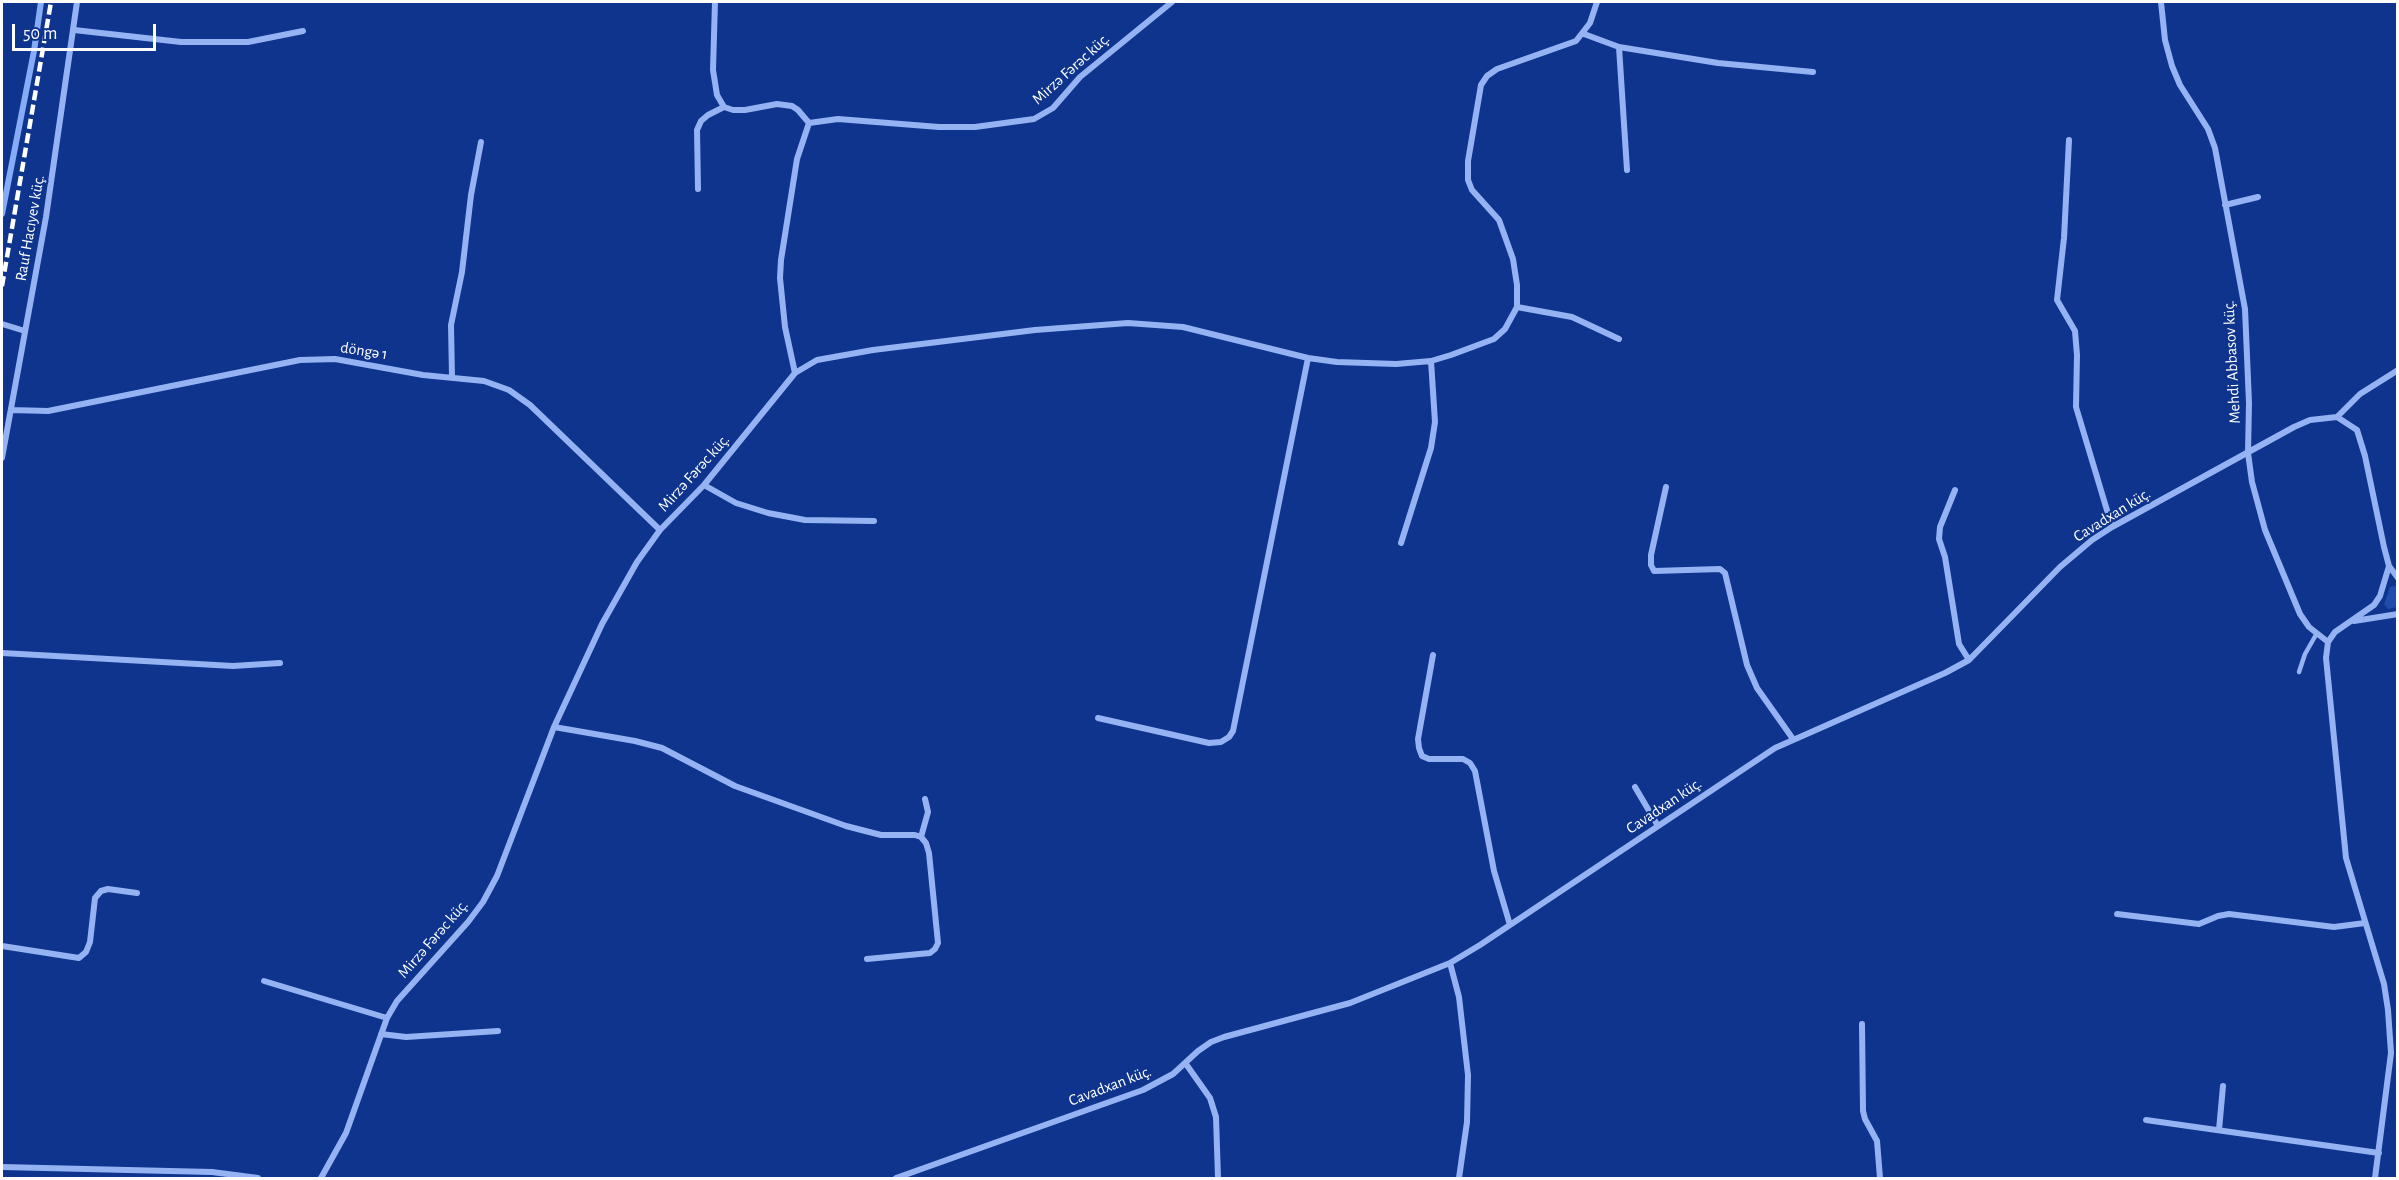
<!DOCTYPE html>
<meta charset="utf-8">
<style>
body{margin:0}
#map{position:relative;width:2399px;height:1180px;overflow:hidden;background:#0e348d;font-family:"Alegreya Sans",sans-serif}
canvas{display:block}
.frame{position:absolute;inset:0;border:3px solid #fff;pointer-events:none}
.scale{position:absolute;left:12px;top:24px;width:144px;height:27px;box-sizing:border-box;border:3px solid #fff;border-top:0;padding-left:8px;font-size:18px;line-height:21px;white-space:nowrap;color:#fff;-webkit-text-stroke:4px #0e348d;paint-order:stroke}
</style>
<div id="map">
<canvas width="2399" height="1180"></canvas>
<div class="frame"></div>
<div class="scale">50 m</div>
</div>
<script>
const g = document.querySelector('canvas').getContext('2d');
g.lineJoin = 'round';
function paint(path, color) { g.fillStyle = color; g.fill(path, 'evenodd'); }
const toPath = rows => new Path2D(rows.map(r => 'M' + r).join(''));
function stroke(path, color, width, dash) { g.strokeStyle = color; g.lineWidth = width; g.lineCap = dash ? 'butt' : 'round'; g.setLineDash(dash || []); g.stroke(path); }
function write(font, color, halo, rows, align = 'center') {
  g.font = font + ' "Alegreya Sans",sans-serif'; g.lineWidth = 4.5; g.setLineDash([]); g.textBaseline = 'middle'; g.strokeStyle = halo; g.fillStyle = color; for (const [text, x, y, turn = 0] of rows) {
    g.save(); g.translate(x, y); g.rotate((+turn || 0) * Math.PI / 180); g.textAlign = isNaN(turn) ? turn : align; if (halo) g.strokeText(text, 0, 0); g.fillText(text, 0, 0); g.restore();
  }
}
paint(toPath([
 [2396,586,2397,607,2388,609,2384,604,2390,587]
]), '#204cad');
stroke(toPath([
 [2,214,34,51,41,2]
]), '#86abf7', 6);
stroke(toPath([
 [2299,672,2305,654,2317,633]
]), '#95b3f3', 4.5);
stroke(toPath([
 [715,2,713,70,717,95,724,107,733,110,745,110,777,104,792,106,798,110,809,123],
 [2161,2,2165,40,2172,66,2180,85,2208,129,2215,148,2245,309,2249,403,2248,453,2252,482,2265,530,2300,614,2309,627,2328,642],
 [74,30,181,42,248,42,303,31],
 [1584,34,1619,47,1718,63,1813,72],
 [1619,47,1627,170],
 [2069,140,2064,238,2057,300,2075,331,2077,355,2076,407,2112,527],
 [698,189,697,130,701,121,708,115,724,107],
 [2225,205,2258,197],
 [1517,307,1572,317,1619,339],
 [2,324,25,331],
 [795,373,817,360,873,350,1035,330,1128,323,1183,327,1308,358,1337,362,1396,364,1431,361,1451,355,1494,339,1505,329,1517,307,1517,285,1513,259,1499,220,1472,190,1468,180,1468,161,1481,85,1487,76,1497,69,1576,41,1590,23,1597,2],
 [452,377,451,325,462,272,471,195,481,142],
 [11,410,48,411,300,360,335,359,423,375,484,381,509,390,530,405,660,530],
 [2337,417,2360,394,2398,370],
 [2,458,46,217,77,2],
 [704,485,736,503,768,513,805,520,874,521],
 [1666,487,1651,555,1651,565,1654,571,1720,569,1725,573,1747,665,1757,688,1793,739],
 [1955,490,1940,527,1939,539,1945,557,1959,644,1969,660],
 [1401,543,1431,448,1435,422,1431,361],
 [2354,621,2398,614],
 [2,653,233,666,280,663],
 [1433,655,1418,739,1419,748,1422,756,1429,759,1463,759,1470,763,1475,771,1494,871,1510,925],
 [1098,718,1209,743,1221,742,1229,737,1233,731,1308,358],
 [554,727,635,741,662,748,735,786,846,826,881,835,915,835,921,837,926,843,929,853,938,943,935,949,930,953,867,959],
 [1635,787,1658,826],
 [921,837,928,812,925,799],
 [2117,914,2199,924,2218,916,2229,914,2334,927,2365,923],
 [2,946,79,958,86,952,90,942,95,898,101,891,108,889,137,893],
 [1450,963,1459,997,1468,1075,1467,1122,1459,1178],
 [264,981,387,1018],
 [1862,1024,1863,1111,1865,1119,1877,1141,1880,1178],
 [381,1034,406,1037,498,1031],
 [1186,1064,1210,1098,1216,1117,1218,1178],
 [2146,1120,2379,1153],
 [2219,1130,2223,1086],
 [2,1167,212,1172,258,1178],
 [321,1178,346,1133,387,1018,397,1001,468,922,483,902,497,876,554,727,602,624,637,562,660,530,704,485,795,373,785,327,780,278,781,260,797,159,809,123,838,119,939,127,975,127,1034,119,1053,108,1080,77,1172,2],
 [896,1178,1143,1090,1173,1074,1198,1051,1211,1042,1224,1037,1350,1003,1450,963,1480,945,1775,748,1945,673,1969,660,2060,567,2092,540,2112,527,2294,427,2310,420,2337,417,2357,430,2365,456,2384,547,2389,566,2398,578],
 [2375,1178,2391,1053,2388,1010,2384,984,2346,858,2326,658,2328,642,2335,632,2374,605,2380,596,2389,566]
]), '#95b3f3', 6);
stroke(toPath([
 [2,286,51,2]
]), '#fff', 4.5, [10, 4.5]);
write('16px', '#fff', '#0e348d', [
 ["Mirzə Fərəc küç.",1071,69,-42],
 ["Rauf Hacıyev küç.",30,228,-80],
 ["döngə 1",364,351,9],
 ["Mehdi Abbasov küç.",2232,362,-93],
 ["Mirzə Fərəc küç.",694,473,-48],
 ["Cavadxan küç.",2112,515,-32],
 ["Cavadxan küç.",1664,806,-34],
 ["Mirzə Fərəc küç.",433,939,-49],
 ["Cavadxan küç.",1110,1086,-21]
]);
</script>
